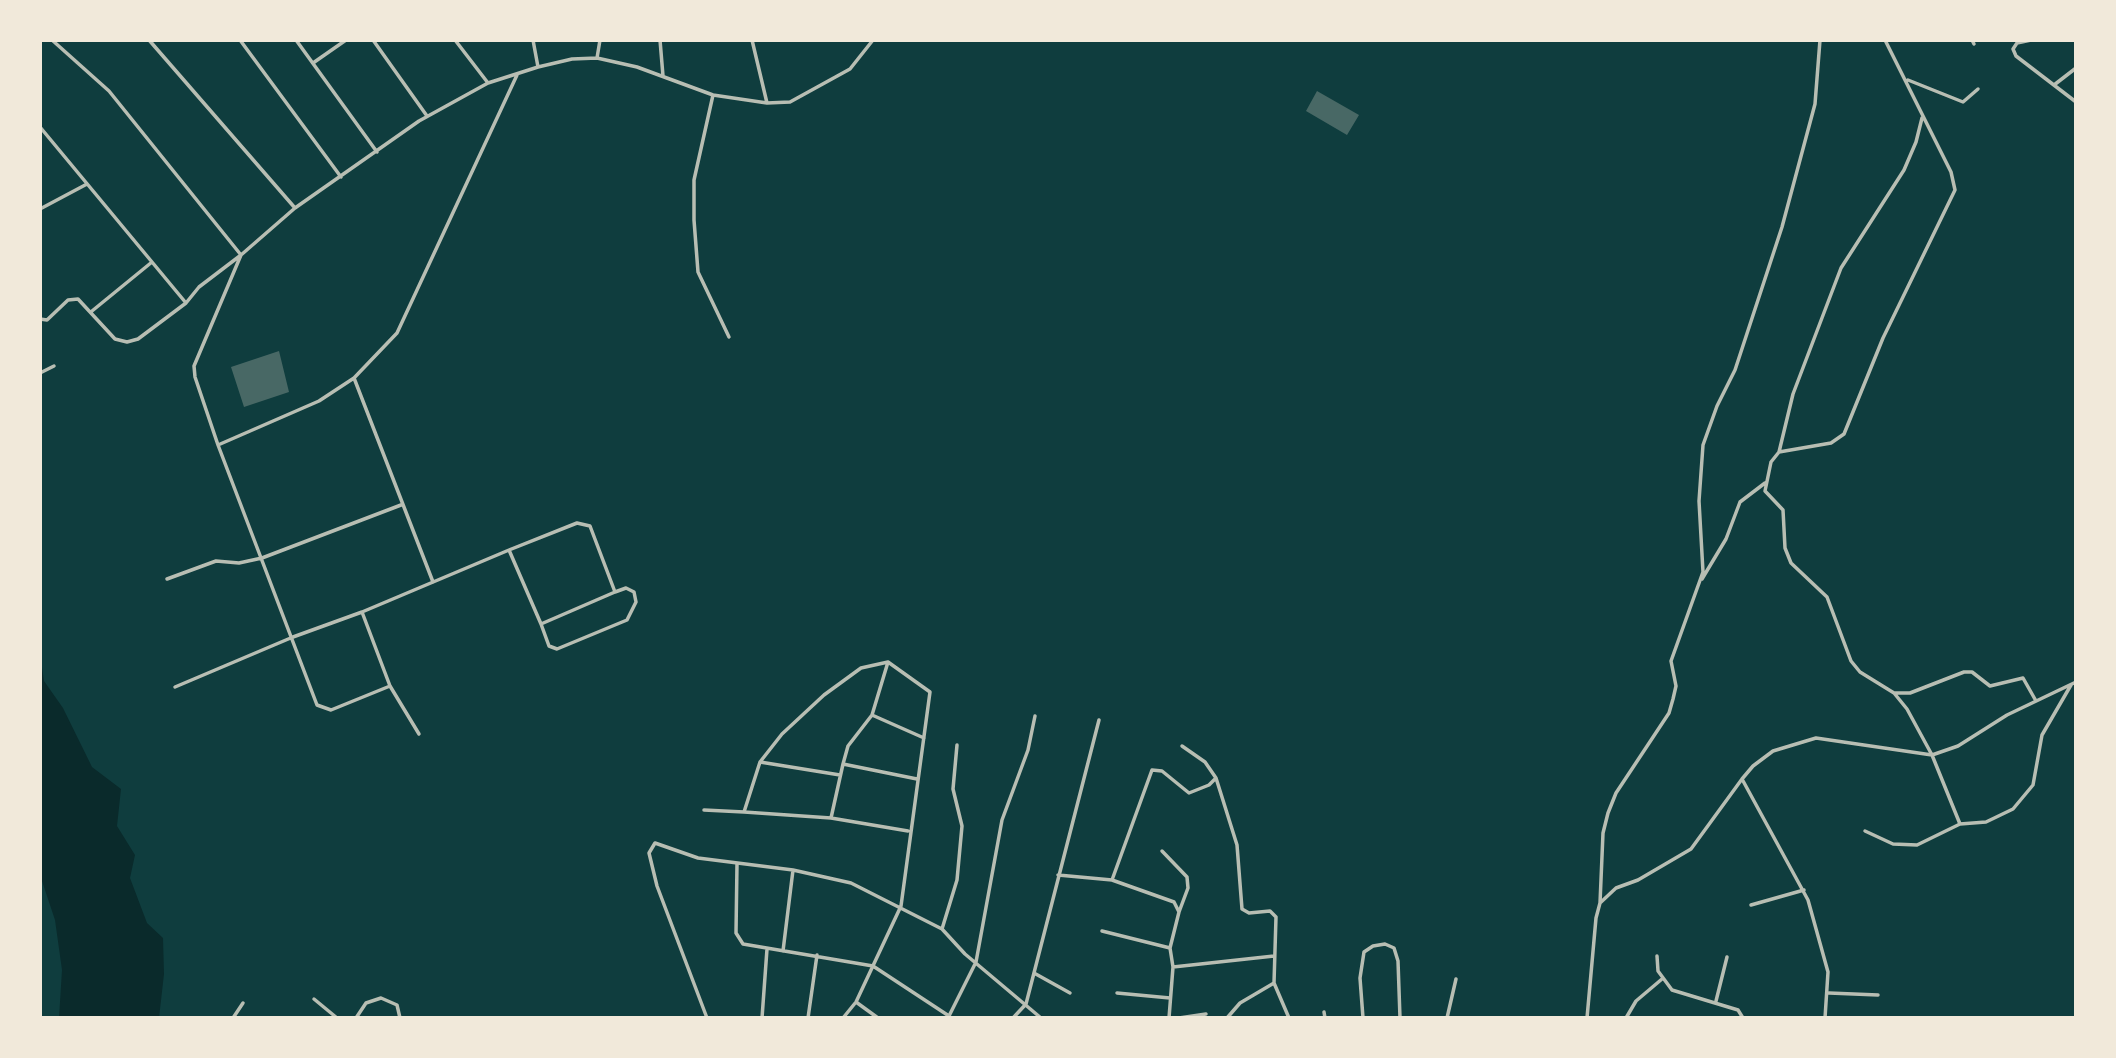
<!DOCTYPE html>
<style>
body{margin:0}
#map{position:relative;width:2116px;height:1058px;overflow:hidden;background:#0f3d3e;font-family:"Roboto Serif",serif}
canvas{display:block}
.frame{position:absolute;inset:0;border:42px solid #f1e9da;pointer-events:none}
</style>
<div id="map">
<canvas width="2116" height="1058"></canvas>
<div class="frame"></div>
</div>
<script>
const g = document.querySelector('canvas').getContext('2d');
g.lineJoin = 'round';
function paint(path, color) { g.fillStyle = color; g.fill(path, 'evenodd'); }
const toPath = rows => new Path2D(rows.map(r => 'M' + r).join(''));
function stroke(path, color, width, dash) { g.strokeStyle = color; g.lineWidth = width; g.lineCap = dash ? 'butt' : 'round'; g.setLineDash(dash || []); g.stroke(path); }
paint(toPath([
 [40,654,44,681,63,708,92,767,121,789,117,826,135,855,130,878,147,923,163,938,164,974,159,1018,59,1018,62,970,55,920,40,875]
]), '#0a2a2b');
paint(toPath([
 [1317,91,1359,115,1347,135,1306,111],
 [279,351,289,392,244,407,231,367]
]), '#486865');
stroke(toPath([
 [149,40,295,208],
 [240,40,341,177],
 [296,40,377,152],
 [373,40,427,116],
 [455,40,488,83],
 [533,40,538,67],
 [660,40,663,76],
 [752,40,767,103],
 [1885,40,1951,172,1955,190,1883,338,1844,434,1831,443,1779,452,1771,462,1765,491,1783,510,1785,548,1791,563,1827,597,1851,661,1860,672,1894,693,1907,709,1932,755,1960,824],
 [1972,40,1974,44],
 [2031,40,2017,43,2013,49,2016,56,2076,102],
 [597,58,600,40],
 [313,63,346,40],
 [1908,80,1963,102,1978,89],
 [2054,85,2076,68],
 [713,95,694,180,694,220,698,272,729,337],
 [40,127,186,303],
 [40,209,87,184],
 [92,311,152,262],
 [40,319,47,320,68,300,78,299,115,339,127,342,138,339,186,303,199,287,241,255,109,91,52,40],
 [40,373,54,366],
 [354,378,433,582],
 [218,445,319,401,354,378,397,333,517,75],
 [1779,452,1793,394,1841,268,1904,170,1916,142,1922,118],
 [167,579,216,561,239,563,262,558,401,505],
 [1702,579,1726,539,1740,502,1765,483],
 [362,612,390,686,419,734],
 [541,624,549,646,557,649,627,620,636,602,634,592,626,588,615,592],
 [390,686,331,710,317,705,218,445,195,377,194,366,241,255,295,208,419,121,488,83,538,67,572,59,597,58,637,67,713,95,767,103,790,102,850,69,873,40],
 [175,687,293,637,362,612,509,550,577,523,590,526,615,592,541,624,509,550],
 [1894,693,1910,693,1964,672,1972,672,1990,686,2023,678,2036,701],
 [872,715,888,662],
 [760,762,782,734,824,695,861,668,888,662,930,692,901,906,856,1002,843,1018],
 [843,764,831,818,908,831],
 [1216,778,1237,845,1242,909,1249,913,1270,911,1276,917,1274,983,1289,1018],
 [917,779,843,764,848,746,872,715,924,738],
 [704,810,744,812],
 [831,818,744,812,760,762,840,775],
 [1865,831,1893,844,1917,845,1960,824,1986,822,2013,809,2033,785,2042,735,2071,685],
 [1162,851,1187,877,1188,888,1179,912],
 [737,864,736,933,743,944,873,966,949,1016],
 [1058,875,1112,880,1174,902,1179,912,1170,948,1173,967,1169,1018],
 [1112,880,1152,770,1162,771,1189,793,1209,785,1216,778,1205,762,1182,746],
 [1600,903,1603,833,1608,813,1616,793,1669,713,1673,699,1676,686,1671,661,1703,572,1699,501,1703,445,1717,406,1735,370,1782,227,1815,104,1820,40],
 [1751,905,1804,890],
 [942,929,957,880,962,826,953,789,957,745],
 [1102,931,1170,948],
 [783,951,793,870],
 [1657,956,1658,971,1672,990,1738,1010,1743,1018],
 [1173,967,1274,956],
 [1034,973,1070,993],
 [1117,993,1170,998],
 [1829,993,1878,995],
 [314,999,337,1018],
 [1716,1001,1727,957],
 [856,1002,878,1018],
 [1324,1012,1325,1018],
 [233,1018,243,1003],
 [356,1018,366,1003,381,998,397,1005,400,1018],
 [707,1018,657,886,649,853,655,843,698,858,793,870,851,883,942,929,965,954,1041,1018],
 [762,1018,767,949],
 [808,1018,817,955],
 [948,1018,976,962,1002,820,1028,750,1035,716],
 [1013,1018,1026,1004,1099,720],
 [1179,1018,1206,1014],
 [1227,1018,1240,1003,1274,983],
 [1363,1018,1360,978,1364,952,1373,946,1385,944,1394,948,1398,961,1400,1018],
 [1447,1018,1456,979],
 [1587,1018,1596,918,1600,903,1616,888,1638,880,1691,849,1742,779],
 [1626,1018,1636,1001,1662,979],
 [1825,1018,1828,972,1808,900,1742,779,1753,766,1773,751,1816,738,1932,755,1958,746,2007,715,2076,682]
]), '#b8beb3', 3.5);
</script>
